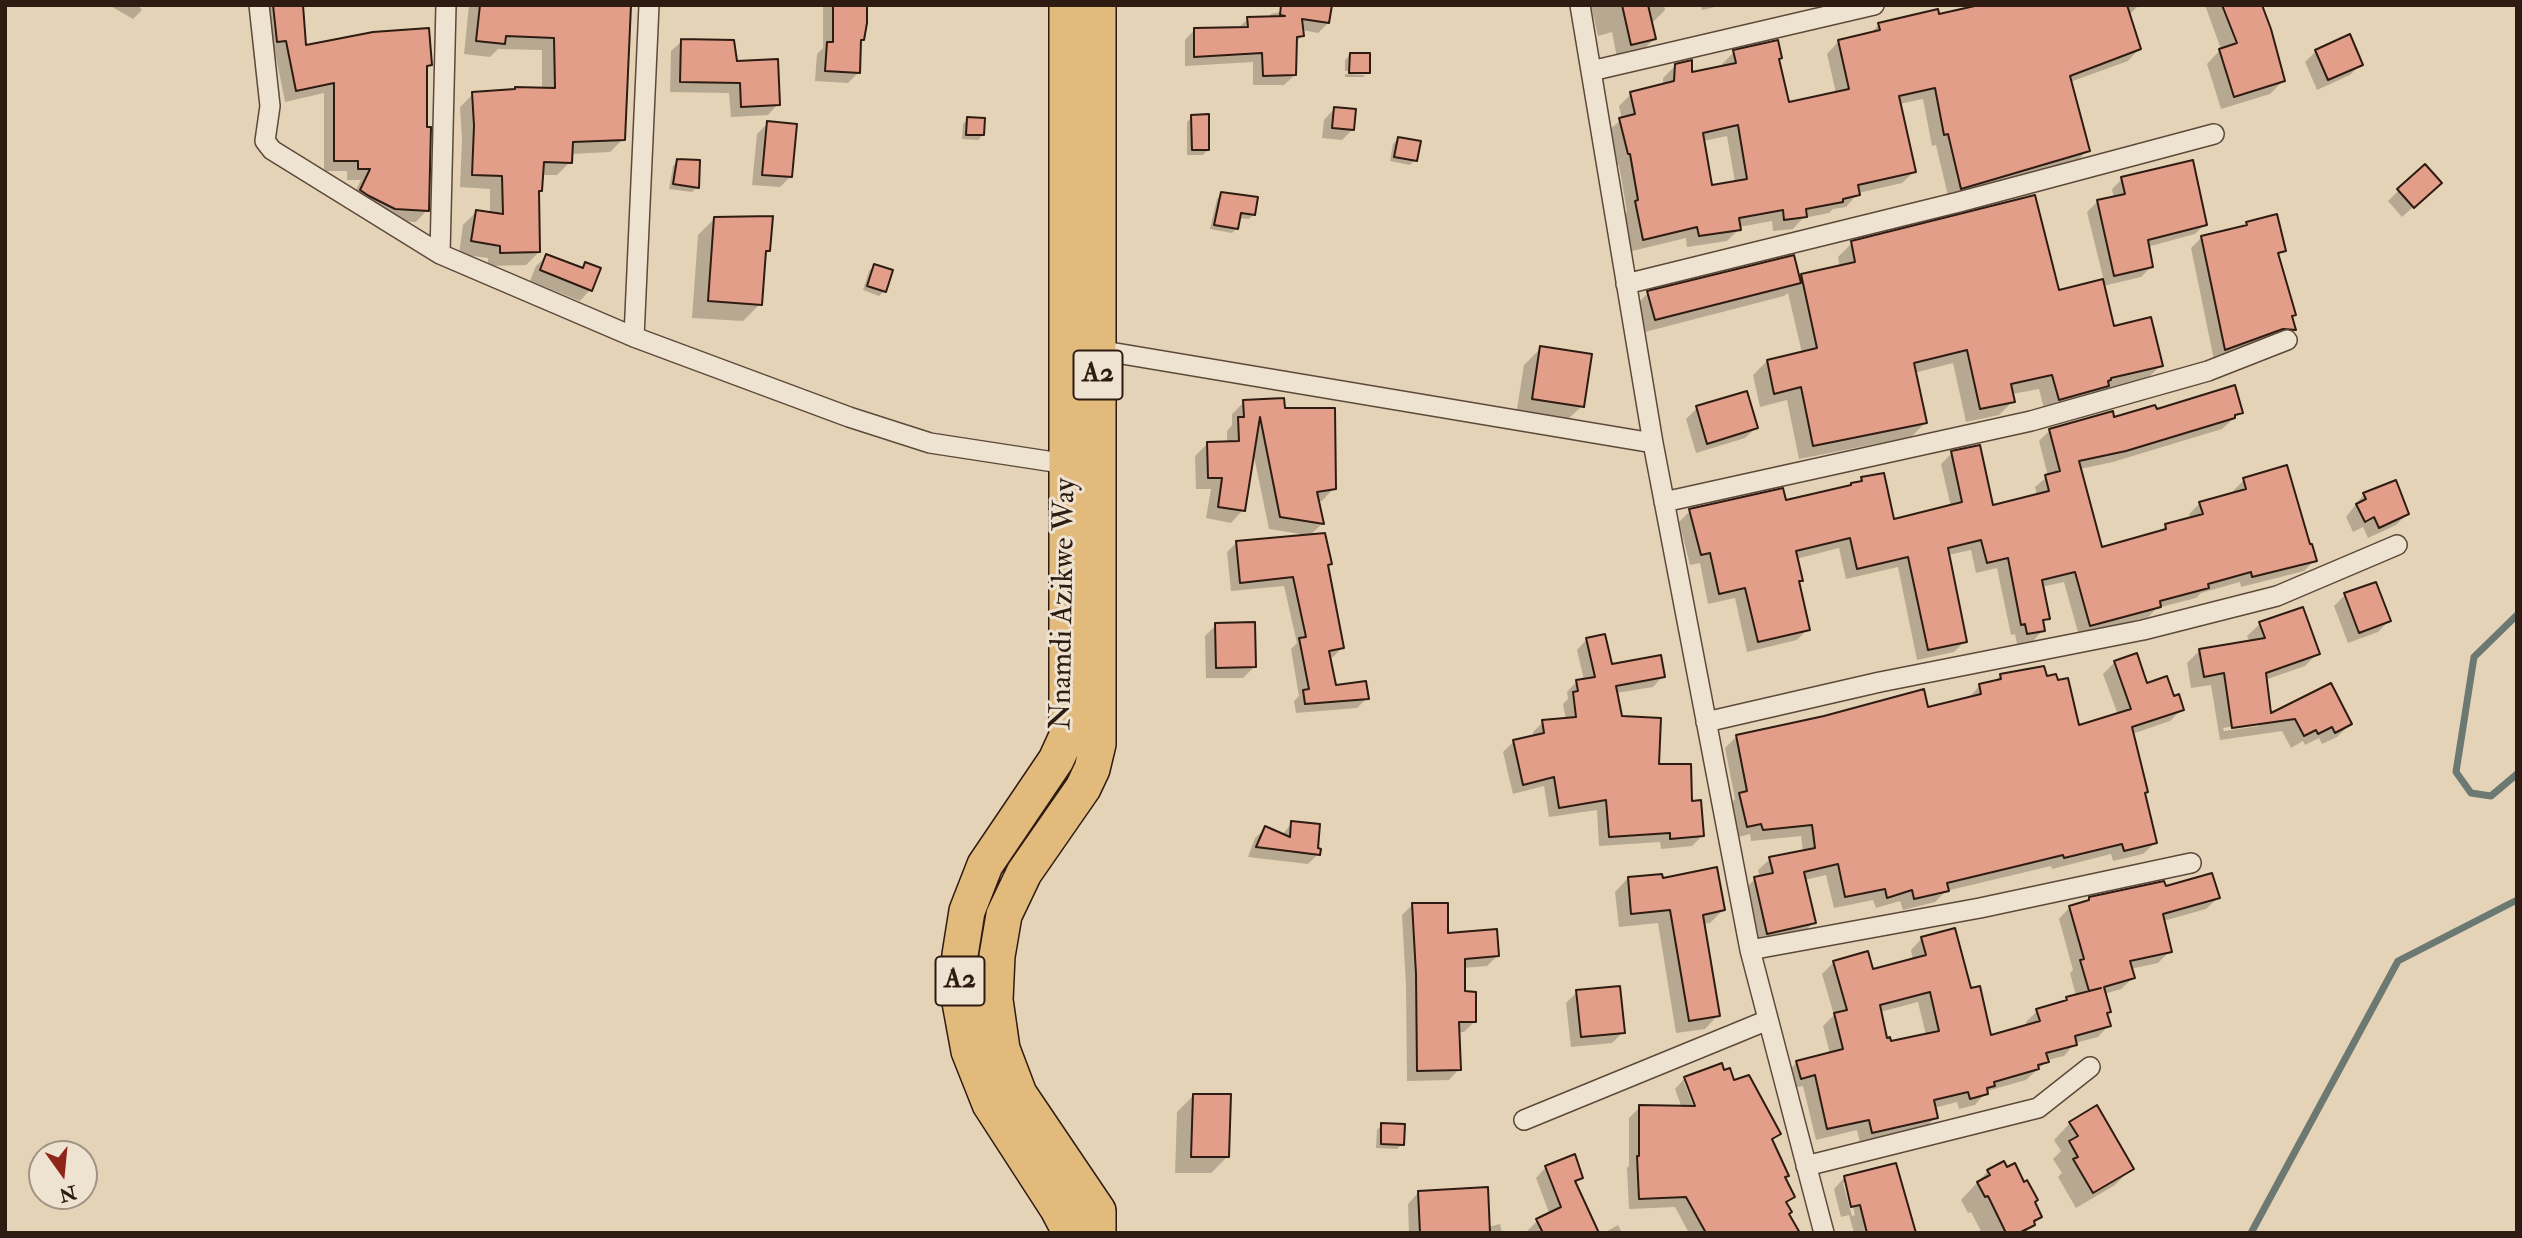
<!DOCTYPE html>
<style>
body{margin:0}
#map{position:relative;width:2522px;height:1238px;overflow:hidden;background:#e5d3b7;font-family:"IM FELL Double Pica",serif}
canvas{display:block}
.frame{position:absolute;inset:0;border:7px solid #2e1b11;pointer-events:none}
.north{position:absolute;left:28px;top:1140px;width:70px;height:70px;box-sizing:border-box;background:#eee2d0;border:2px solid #a19284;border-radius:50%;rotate:165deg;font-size:19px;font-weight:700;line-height:28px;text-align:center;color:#2e1b11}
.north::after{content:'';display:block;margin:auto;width:24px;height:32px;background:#8f2418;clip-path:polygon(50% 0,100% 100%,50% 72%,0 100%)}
</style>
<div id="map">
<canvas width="2522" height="1238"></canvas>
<div class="frame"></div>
<div class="north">N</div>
</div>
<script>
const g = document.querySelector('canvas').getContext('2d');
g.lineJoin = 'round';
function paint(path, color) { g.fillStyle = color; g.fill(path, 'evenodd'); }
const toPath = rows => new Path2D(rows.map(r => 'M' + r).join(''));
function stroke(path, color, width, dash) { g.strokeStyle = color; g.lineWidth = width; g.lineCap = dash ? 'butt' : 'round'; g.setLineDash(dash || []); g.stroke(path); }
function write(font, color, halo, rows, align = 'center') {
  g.font = font + ' "IM FELL Double Pica",serif'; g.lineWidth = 6; g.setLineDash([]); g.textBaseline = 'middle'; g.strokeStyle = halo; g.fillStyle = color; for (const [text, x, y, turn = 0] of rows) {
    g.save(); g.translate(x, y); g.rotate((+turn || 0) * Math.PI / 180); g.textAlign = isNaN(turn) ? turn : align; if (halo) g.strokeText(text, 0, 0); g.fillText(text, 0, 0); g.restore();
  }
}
paint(toPath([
 [109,5,138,5,142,10,133,19],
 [267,5,301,5,305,48,430,65,425,70,427,210,416,222,383,220,350,201,361,180,347,180,347,171,324,171,324,93,285,102,275,52,270,52],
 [469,5,629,5,623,139,610,152,571,154,570,162,557,175,541,175,540,190,537,193,539,252,526,265,488,266,488,258,459,254,463,225,476,212,490,214,490,189,460,187,462,140,460,107,473,94,542,90,542,50,498,49,490,57,464,54],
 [823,5,865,5,858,73,848,83,815,81,817,54,823,48],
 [1312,5,1328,23,1318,33,1302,30,1303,35,1295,43,1295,75,1284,85,1253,85,1253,62,1185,66,1185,40,1195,29,1238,28,1248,19,1268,18,1271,14],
 [1591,5,1664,5,1665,10,1651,24,1654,39,1640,53,1617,58,1612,32,1598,36],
 [1701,5,1723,5,1702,10],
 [1986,5,2139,5,2128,16,2139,49,2128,61,2070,82,2088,150,2076,162,1949,200,1936,145,1932,146,1923,99,1899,104,1914,172,1902,183,1858,193,1846,207,1833,209,1829,213,1803,218,1793,229,1773,231,1772,221,1739,227,1739,229,1727,241,1687,247,1686,238,1632,251,1624,215,1627,212,1619,165,1617,165,1608,131,1622,119,1619,106,1631,94,1663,86,1663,78,1675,66,1691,74,1723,67,1722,64,1734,52,1780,58,1778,60,1788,104,1836,93,1827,54,1838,42,1869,34,1879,25,1938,16],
 [1727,136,1735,182,1710,187,1703,141],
 [2205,5,2260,5,2283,81,2270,94,2221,109,2207,64,2221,49],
 [682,41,736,63,778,104,768,115,731,117,729,93,670,92,671,51],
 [2316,51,2361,64,2350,75,2317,90,2305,62],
 [1350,55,1368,72,1365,75,1365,71,1345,71,1345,60],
 [1345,74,1365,75,1363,77,1345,77],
 [1334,109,1353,129,1342,140,1322,138,1324,120],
 [1192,117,1208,150,1203,155,1187,155,1187,122],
 [968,119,983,135,978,140,962,139,963,124],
 [768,123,791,176,780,187,752,185,757,134],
 [1398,139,1415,160,1410,165,1390,161,1393,144],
 [678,161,697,187,692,192,669,189,673,166],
 [2122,179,2205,224,2195,234,2147,247,2151,267,2141,277,2103,286,2113,329,2161,365,2147,379,2103,390,2093,400,2045,413,2039,389,2012,394,2013,401,1999,415,1966,422,1953,363,1914,373,1925,423,1911,437,1799,459,1787,400,1760,407,1753,375,1767,361,1802,353,1788,293,1784,296,1641,333,1634,307,1648,293,1798,279,1801,276,1840,268,1838,257,1852,243,2057,292,2104,281,2087,212,2097,202,2114,198,2112,189],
 [2399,190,2429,193,2402,217,2388,201],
 [1222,194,1254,214,1249,219,1239,218,1237,228,1232,233,1210,229,1217,199],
 [715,218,769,251,764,255,760,304,743,321,692,318,698,235],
 [2247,223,2284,250,2277,257,2294,315,2291,318,2294,329,2283,340,2214,360,2191,248,2202,237,2242,228],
 [547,256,580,269,586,264,599,269,590,290,580,301,530,281,536,266],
 [874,266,884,291,879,296,863,290,869,271],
 [1541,348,1582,406,1565,422,1516,415,1524,365],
 [1244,402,1283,410,1334,488,1322,501,1317,501,1322,524,1309,536,1326,567,1342,648,1333,657,1328,658,1335,687,1367,698,1357,708,1296,713,1294,701,1299,696,1291,649,1297,643,1284,586,1231,591,1227,552,1236,543,1307,535,1269,529,1253,452,1243,510,1231,523,1206,518,1211,489,1196,489,1195,456,1207,444,1227,443,1227,431,1232,425,1232,414],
 [1697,408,1756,428,1745,438,1696,453,1686,419],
 [2155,411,2241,412,2222,429,2113,462,2080,469,2101,549,2158,534,2166,526,2191,519,2189,514,2200,503,2234,494,2233,491,2244,480,2315,560,2304,571,2241,587,2240,582,2201,593,2196,598,2157,608,2148,617,2079,636,2064,582,2041,587,2048,618,2042,624,2043,630,2033,641,2017,644,2015,634,2011,635,1997,568,1976,573,1971,550,1948,555,1965,641,1954,652,1917,660,1898,567,1846,579,1839,548,1796,559,1801,580,1798,583,1808,629,1797,640,1747,652,1735,598,1708,604,1700,563,1690,565,1679,522,1690,511,1785,502,1856,484,1861,479,1882,475,1893,521,1951,507,1941,464,1952,453,1992,507,2037,496,2035,487,2048,476,2039,441,2050,430],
 [2364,494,2407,514,2396,525,2368,538,2363,527,2353,532,2346,517],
 [2345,595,2389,621,2378,632,2348,643,2334,606],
 [2260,624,2318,653,2305,666,2265,680,2270,716,2350,724,2337,737,2322,744,2319,738,2305,745,2303,741,2291,748,2282,731,2220,740,2211,685,2191,688,2187,663,2200,650,2250,642,2247,636],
 [2259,723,2259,726,2224,731,2223,728],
 [1216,625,1254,667,1243,678,1206,678,1205,636],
 [1587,639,1610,666,1663,676,1653,687,1616,693,1621,718,1657,766,1690,803,1703,835,1692,846,1661,849,1660,842,1599,846,1597,810,1549,817,1544,786,1513,794,1503,752,1513,742,1533,737,1533,732,1543,722,1566,720,1563,704,1568,699,1567,692,1577,681,1584,680,1577,650],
 [2115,662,2146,685,2173,698,2182,709,2170,721,2132,734,2155,843,2143,854,2113,861,2111,854,2052,869,2051,866,1946,891,1935,902,1903,910,1900,901,1876,908,1873,900,1834,908,1826,875,1804,880,1814,922,1802,934,1756,945,1743,891,1755,879,1760,878,1758,870,1770,859,1803,852,1801,836,1751,841,1750,834,1735,838,1728,806,1735,799,1725,748,1736,737,1927,709,1968,699,1980,685,1994,682,2001,675,2045,678,2078,728,2118,715,2103,674],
 [1292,823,1318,854,1308,864,1248,857,1255,838,1265,829,1282,835],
 [1628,878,1661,880,1723,910,1710,923,1703,924,1718,1015,1705,1029,1676,1033,1658,923,1619,927,1615,892],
 [2164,888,2218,898,2206,909,2163,921,2170,951,2158,963,2130,969,2133,978,2121,989,2104,994,2109,1012,2106,1015,2109,1025,2098,1037,2075,1043,2064,1056,2048,1060,2026,1080,1987,1091,1975,1105,1959,1109,1957,1102,1934,1108,1936,1117,1924,1129,1860,1143,1857,1130,1816,1140,1803,1086,1789,1089,1786,1074,1797,1062,1830,1054,1823,1026,1834,1015,1822,974,1834,962,1871,971,1913,960,1911,950,1922,938,1970,991,1989,1037,2027,1027,2026,1022,2037,1011,2062,1004,2067,999,2076,996,2070,973,2073,970,2059,919,2070,907,2085,903,2089,899],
 [1918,1002,1926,1035,1890,1043,1886,1040,1880,1012],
 [1412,905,1446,935,1497,956,1487,966,1463,968,1463,993,1475,1021,1464,1032,1458,1032,1459,1069,1449,1080,1407,1081,1406,986,1402,915],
 [1577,992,1623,1032,1612,1043,1571,1047,1566,1003],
 [1723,1073,1778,1134,1771,1141,1783,1179,1793,1197,1786,1204,1788,1214,1797,1233,1689,1233,1675,1207,1629,1209,1627,1168,1629,1166,1629,1118,1640,1107,1682,1108,1675,1089,1685,1078],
 [1684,1082,1688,1082,1700,1114,1697,1115],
 [1193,1096,1228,1156,1211,1173,1175,1173,1177,1112],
 [2070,1123,2132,1168,2115,1185,2076,1208,2058,1177,2062,1173,2053,1159,2061,1151,2054,1140],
 [1382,1125,1402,1144,1397,1149,1376,1148,1377,1130],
 [1546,1167,1581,1177,1575,1184,1597,1233,1528,1233,1527,1231,1537,1221,1550,1215,1536,1178],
 [1988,1171,2023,1184,2040,1217,2025,1233,1982,1233,1971,1212,1968,1213,1961,1200],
 [1844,1178,1914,1233,1854,1233,1849,1215,1841,1217,1834,1189],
 [1843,1183,1847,1183,1855,1215,1852,1216],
 [1418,1193,1488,1227,1500,1224,1502,1233,1409,1233,1408,1204],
 [1618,1225,1622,1233,1604,1233]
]), '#0003');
stroke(toPath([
 [2517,615,2474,657,2456,772,2471,793,2491,796,2517,774],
 [2251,1233,2398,961,2517,900]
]), '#6c7972', 7);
const building = toPath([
 [273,5,303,5,306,45,373,32,429,28,432,65,427,66,427,127,431,127,429,211,395,209,369,196,360,190,370,169,358,169,358,161,334,161,334,83,296,91,286,41,277,42,273,5],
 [480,5,631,5,625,140,573,142,572,163,544,162,542,191,539,191,540,252,500,253,500,246,471,241,476,210,503,214,502,176,472,175,474,126,472,92,515,89,515,87,555,88,554,38,506,36,505,44,476,41,480,5],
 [833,5,867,5,867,23,864,40,861,40,860,73,825,71,827,42,833,42,833,5],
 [1281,5,1332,5,1329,23,1302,19,1304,36,1297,37,1296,75,1263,76,1262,53,1194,57,1194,28,1248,27,1247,17,1285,16,1280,15,1281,5],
 [1622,5,1648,5,1656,39,1631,45,1622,5],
 [1979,5,2127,5,2141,49,2070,76,2090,151,1961,189,1948,134,1944,135,1935,88,1899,96,1916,172,1858,185,1860,195,1843,199,1843,202,1806,209,1807,217,1784,220,1783,210,1739,218,1741,230,1699,236,1697,227,1643,240,1635,201,1638,200,1630,154,1628,154,1619,118,1635,114,1630,92,1674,81,1675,64,1692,60,1692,72,1736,63,1733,50,1778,40,1782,58,1779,59,1789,102,1849,89,1838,40,1880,30,1878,23,1938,9,1939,14,1979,5],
 [1738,125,1747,179,1712,185,1703,133,1738,125],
 [2222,5,2262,5,2271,29,2285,81,2234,97,2219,49,2237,43,2222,5],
 [2350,34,2363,65,2328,80,2315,50,2350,34],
 [681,39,734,40,737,61,778,59,780,105,741,107,740,83,680,82,681,39],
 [1350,53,1370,53,1370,73,1349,73,1350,53],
 [1334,107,1356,109,1354,130,1332,128,1334,107],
 [1209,114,1209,150,1192,150,1191,115,1209,114],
 [967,117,985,118,984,135,966,135,967,117],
 [767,121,797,124,792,177,762,175,767,121],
 [1398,137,1421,141,1417,161,1394,157,1398,137],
 [677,159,700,160,699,188,673,184,677,159],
 [2193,160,2207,225,2148,240,2153,267,2114,276,2097,200,2125,194,2121,177,2193,160],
 [2425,164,2442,183,2414,208,2397,189,2425,164],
 [1221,192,1258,197,1255,215,1241,213,1238,229,1214,225,1221,192],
 [2035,195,2059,290,2103,279,2114,326,2151,317,2163,366,2111,378,2111,380,2108,381,2109,386,2059,400,2052,375,2011,384,2015,402,1980,409,1967,350,1914,363,1927,423,1813,446,1801,387,1774,394,1767,360,1817,348,1801,274,1855,262,1851,241,2035,195],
 [2277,214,2286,251,2278,253,2296,315,2292,316,2296,330,2283,329,2225,350,2201,236,2247,225,2246,222,2277,214],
 [773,216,770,251,766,251,762,305,708,301,714,217,773,216],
 [546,254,583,268,585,262,601,268,592,291,540,270,546,254],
 [1794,255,1801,283,1655,320,1647,291,1794,255],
 [874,264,893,270,886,292,867,286,874,264],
 [1540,346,1592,354,1584,407,1532,399,1540,346],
 [2235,385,2243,413,2235,415,2235,418,2126,451,2079,461,2102,547,2166,529,2165,524,2203,514,2199,502,2246,489,2243,478,2287,465,2310,544,2312,544,2317,561,2252,577,2251,572,2208,584,2209,588,2160,601,2161,607,2090,626,2075,572,2042,580,2050,619,2043,620,2045,631,2027,634,2025,624,2021,625,2008,558,1987,563,1981,540,1948,548,1967,642,1928,650,1908,557,1857,569,1850,538,1796,551,1803,581,1799,581,1810,630,1758,642,1745,588,1719,594,1710,553,1701,555,1689,509,1783,488,1786,500,1851,485,1851,483,1862,481,1861,477,1884,473,1894,519,1962,502,1951,451,1980,445,1993,505,2049,491,2045,475,2060,471,2049,429,2113,411,2114,417,2155,405,2157,409,2235,385],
 [1747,391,1758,428,1707,444,1696,406,1747,391],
 [1284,398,1285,408,1335,408,1336,489,1317,492,1324,524,1280,517,1260,417,1245,511,1218,507,1222,478,1208,478,1207,442,1239,441,1238,417,1244,417,1243,400,1284,398],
 [2396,480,2409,514,2379,528,2374,517,2365,522,2356,504,2366,499,2363,493,2396,480],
 [1325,533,1332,564,1328,565,1344,648,1329,651,1336,685,1366,681,1369,699,1305,704,1303,690,1309,689,1299,638,1306,637,1293,577,1240,583,1236,541,1325,533],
 [2376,582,2391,621,2359,633,2344,593,2376,582],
 [2303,607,2320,654,2266,673,2271,713,2331,683,2352,724,2335,733,2332,727,2318,734,2316,730,2304,736,2295,719,2232,728,2224,673,2204,677,2199,649,2265,638,2259,622,2303,607],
 [1255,622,1256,667,1216,668,1215,623,1255,622],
 [1605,634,1612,664,1661,655,1665,677,1616,686,1622,716,1661,718,1659,764,1691,764,1692,801,1701,800,1704,836,1670,839,1670,833,1609,837,1606,800,1559,808,1554,777,1523,785,1513,740,1544,733,1542,720,1576,717,1573,692,1578,691,1576,680,1595,677,1586,638,1605,634],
 [2137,653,2147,683,2167,676,2174,696,2179,694,2184,710,2132,727,2148,792,2145,793,2157,843,2124,851,2122,844,2064,858,2063,855,2022,865,1947,883,1949,891,1914,899,1912,890,1887,898,1885,889,1845,897,1838,864,1804,872,1816,923,1767,934,1754,877,1773,873,1769,857,1815,848,1812,825,1763,830,1761,824,1747,827,1739,793,1747,791,1736,735,1824,716,1924,689,1928,707,1981,694,1979,684,2001,679,2000,674,2044,666,2047,676,2056,674,2058,680,2068,678,2079,725,2131,709,2114,661,2137,653],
 [1291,821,1320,824,1318,848,1321,849,1320,855,1256,847,1265,826,1290,837,1291,821],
 [1717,867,1725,910,1703,915,1720,1016,1689,1021,1670,910,1631,914,1628,877,1662,874,1663,878,1717,867],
 [2212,873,2220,898,2163,914,2172,952,2130,961,2135,978,2104,987,2111,1012,2107,1013,2111,1026,2075,1036,2077,1045,2046,1053,2049,1062,2038,1065,2039,1069,1994,1082,1995,1086,1987,1088,1988,1094,1970,1099,1968,1092,1934,1100,1938,1118,1872,1133,1869,1120,1827,1129,1815,1075,1801,1079,1796,1061,1843,1049,1834,1013,1847,1010,1833,961,1868,951,1873,969,1926,955,1921,937,1955,928,1971,988,1980,986,1991,1035,2040,1021,2036,1009,2067,1000,2066,997,2101,988,2089,991,2080,960,2084,959,2069,906,2089,900,2089,897,2164,881,2166,886,2212,873],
 [1930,992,1939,1031,1891,1041,1890,1037,1887,1038,1880,1005,1930,992],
 [1412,903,1448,903,1448,933,1497,929,1499,956,1465,959,1465,991,1476,992,1476,1022,1459,1022,1461,1070,1417,1071,1416,974,1412,903],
 [1620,986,1625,1033,1581,1037,1576,990,1620,986],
 [1722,1063,1724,1070,1730,1068,1734,1080,1749,1075,1781,1134,1772,1139,1789,1176,1785,1177,1795,1197,1786,1202,1792,1212,1789,1214,1800,1233,1706,1233,1686,1197,1639,1199,1637,1156,1639,1156,1639,1105,1695,1106,1684,1077,1722,1063],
 [1193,1094,1231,1094,1229,1157,1191,1157,1193,1094],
 [2097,1105,2134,1169,2093,1193,2073,1159,2078,1157,2069,1141,2078,1136,2069,1122,2097,1105],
 [1381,1123,1405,1124,1404,1145,1381,1144,1381,1123],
 [1575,1154,1583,1178,1575,1181,1599,1233,1543,1233,1536,1219,1561,1207,1545,1166,1575,1154],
 [2004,1161,2007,1167,2015,1163,2024,1182,2027,1180,2038,1200,2035,1202,2042,1217,2034,1221,2035,1225,2019,1233,2006,1233,1988,1196,1985,1197,1977,1182,1990,1175,1987,1170,2004,1161],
 [1896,1163,1916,1233,1867,1233,1860,1205,1851,1207,1844,1176,1896,1163],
 [1488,1187,1490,1233,1420,1233,1418,1191,1488,1187]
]);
paint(building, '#e29e88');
stroke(building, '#2e1b11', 2);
const street = toPath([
 [259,5,270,106,265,141,272,150,440,254,634,337,849,417,930,443,1067,464],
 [1580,5,1653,443,1750,950,1824,1233],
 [1591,71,1874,5],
 [440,254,446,5],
 [1626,284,1959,202,2214,134],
 [634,337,649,5],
 [1098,350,1653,443],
 [1664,502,2031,421,2208,371,2287,340],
 [1706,722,1880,682,2143,630,2277,596,2397,545],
 [1750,950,1980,908,2191,863],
 [1524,1120,1768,1020],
 [1806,1166,2038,1108,2090,1067]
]);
const highway = toPath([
 [1098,5,1098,744,1092,769,1083,788,1024,873,1004,915,997,956,995,1000,1002,1049,1019,1094,1098,1211,1098,1233],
 [1067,1233,1067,1226,1058,1209,990,1104,969,1051,960,1002,960,955,967,911,985,865,1056,760,1067,736,1067,5]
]);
stroke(street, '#5c493a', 22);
stroke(highway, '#2e1b11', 38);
stroke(street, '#eee2d0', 19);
stroke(highway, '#e2ba7c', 35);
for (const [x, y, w] of [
 [1098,375,49],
 [960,981,49]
]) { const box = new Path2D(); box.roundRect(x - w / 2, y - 24.5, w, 49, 5); g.fillStyle = '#eee2d0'; g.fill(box); stroke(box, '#2e1b11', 2); }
write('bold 28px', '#2e1b11', null, [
 ["A2",1098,375],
 ["A2",960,981]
]);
write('30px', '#2e1b11', '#eee2d0', [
 ["Nnamdi Azikwe Way",1065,604,-89]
]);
</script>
